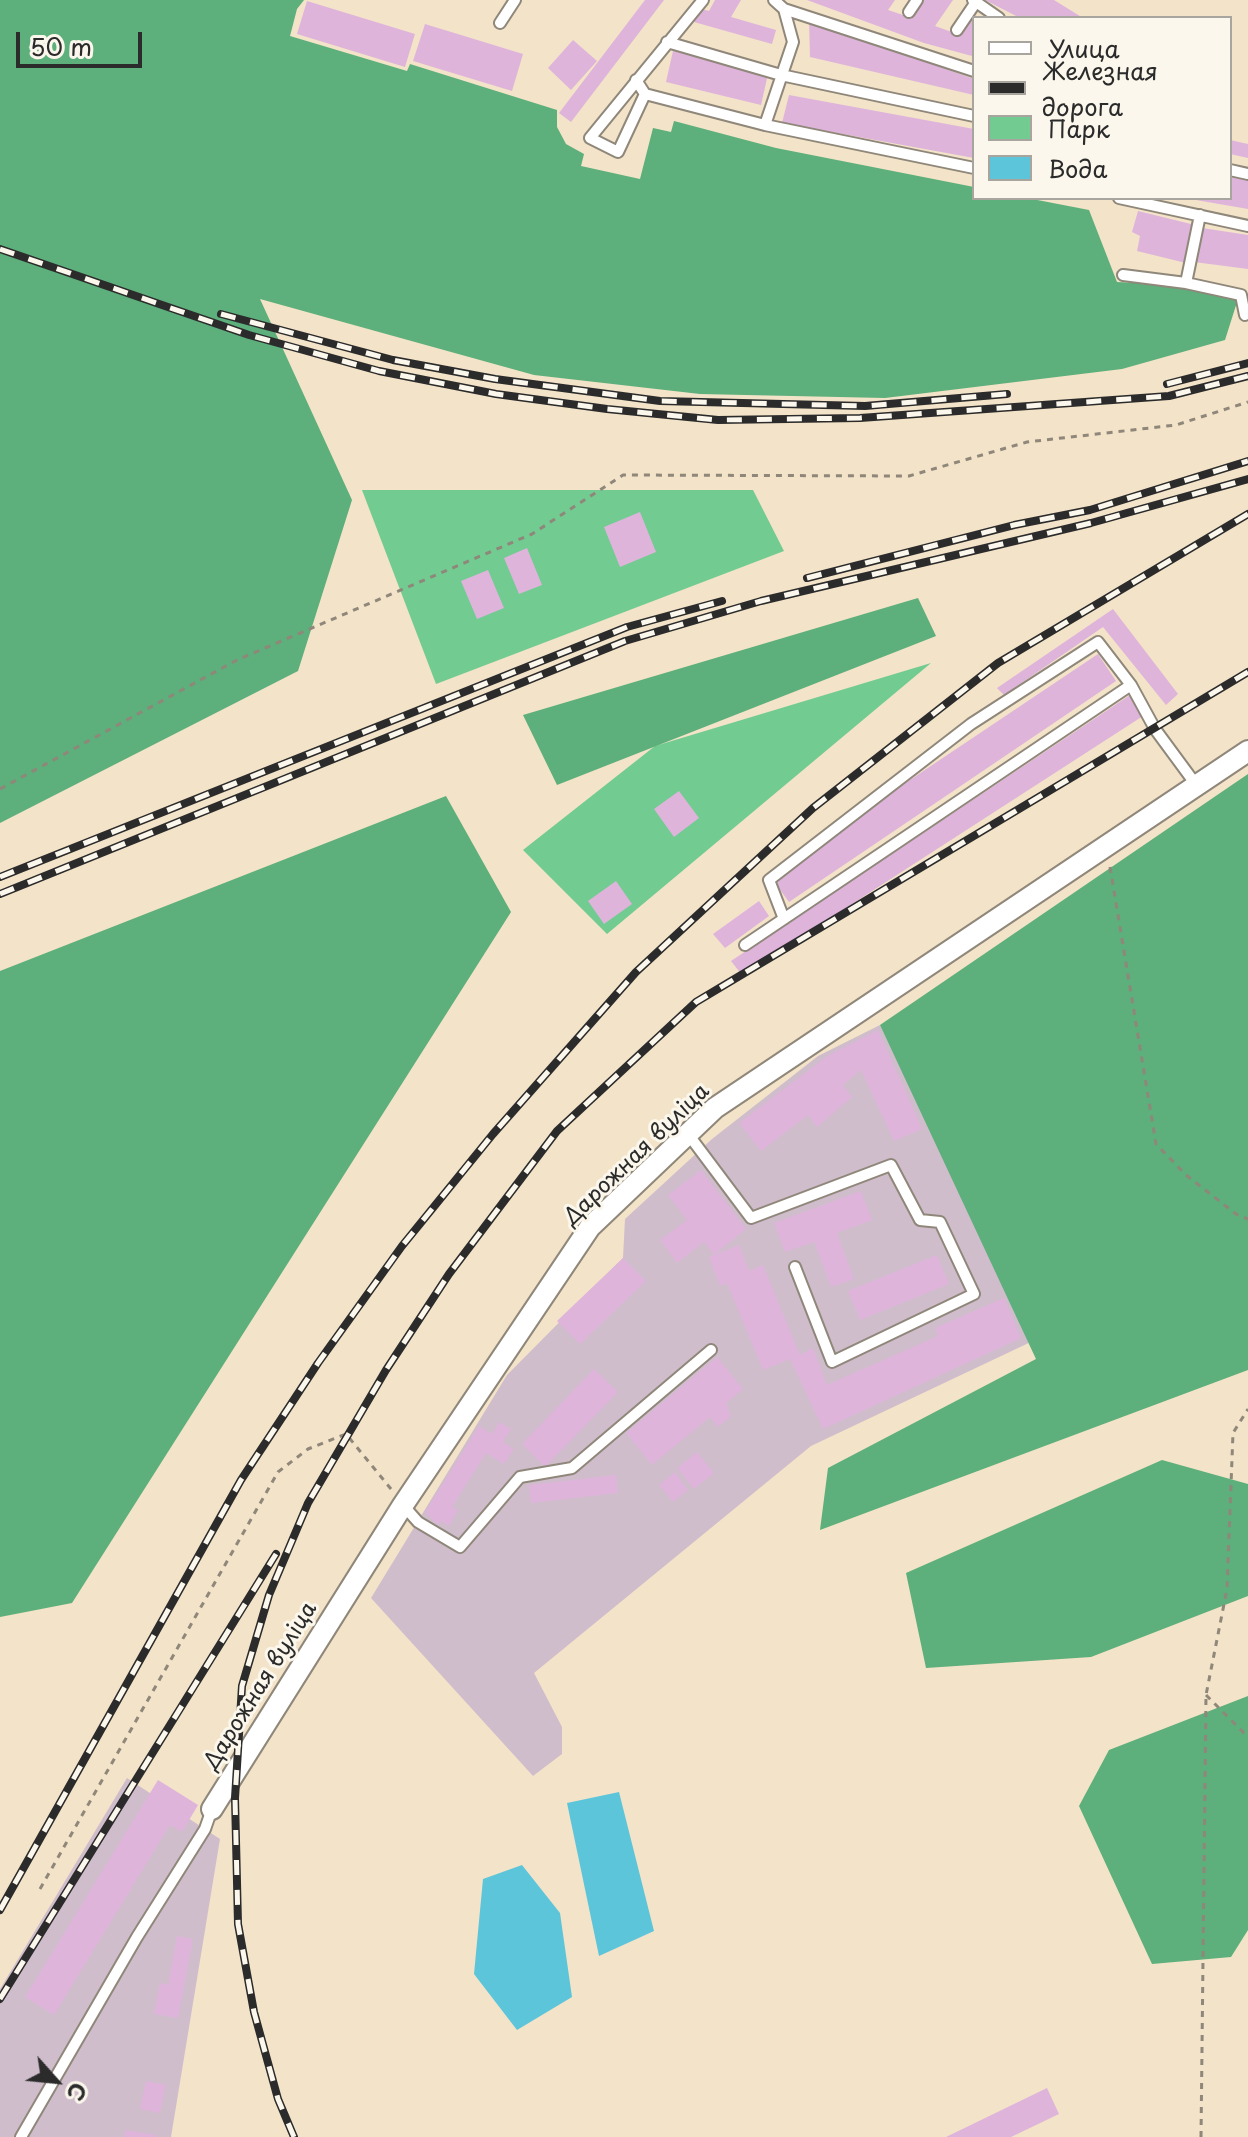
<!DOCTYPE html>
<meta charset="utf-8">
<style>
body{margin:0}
#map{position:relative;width:1248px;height:2137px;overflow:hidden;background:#f3e3c8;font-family:"Playpen Sans",sans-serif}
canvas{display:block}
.legend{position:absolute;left:972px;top:16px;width:260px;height:184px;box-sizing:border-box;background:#fbf7ec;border:2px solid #a8a59f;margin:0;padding:10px 14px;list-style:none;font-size:24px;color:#2b2b2b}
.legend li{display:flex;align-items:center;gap:16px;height:40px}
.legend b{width:40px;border:2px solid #a8a59f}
.north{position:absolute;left:16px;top:2041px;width:80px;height:80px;-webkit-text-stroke:6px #fbf7ec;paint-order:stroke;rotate:117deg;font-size:22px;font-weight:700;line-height:32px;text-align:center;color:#2b2b2b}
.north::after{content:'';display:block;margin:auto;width:28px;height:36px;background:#2b2b2b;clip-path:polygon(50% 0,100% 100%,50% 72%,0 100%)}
.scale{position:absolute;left:16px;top:32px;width:126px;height:36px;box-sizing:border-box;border:4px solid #2b2b2b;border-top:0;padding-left:10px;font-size:24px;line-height:28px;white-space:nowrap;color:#2b2b2b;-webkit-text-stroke:6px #fbf7ec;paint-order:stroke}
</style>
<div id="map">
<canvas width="1248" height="2137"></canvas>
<ul class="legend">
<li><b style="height:10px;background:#fff"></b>Улица</li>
<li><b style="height:10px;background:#2b2b2b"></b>Железная дорога</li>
<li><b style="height:22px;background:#72cb91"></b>Парк</li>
<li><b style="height:22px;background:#5dc5da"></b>Вода</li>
</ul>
<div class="north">С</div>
<div class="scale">50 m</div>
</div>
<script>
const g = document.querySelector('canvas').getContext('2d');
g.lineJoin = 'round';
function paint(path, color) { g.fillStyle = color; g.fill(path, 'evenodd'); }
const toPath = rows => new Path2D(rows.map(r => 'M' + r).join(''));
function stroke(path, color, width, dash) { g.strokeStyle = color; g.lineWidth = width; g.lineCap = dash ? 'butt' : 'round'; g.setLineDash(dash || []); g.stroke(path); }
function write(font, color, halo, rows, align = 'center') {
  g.font = font + ' "Playpen Sans",sans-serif'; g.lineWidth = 6; g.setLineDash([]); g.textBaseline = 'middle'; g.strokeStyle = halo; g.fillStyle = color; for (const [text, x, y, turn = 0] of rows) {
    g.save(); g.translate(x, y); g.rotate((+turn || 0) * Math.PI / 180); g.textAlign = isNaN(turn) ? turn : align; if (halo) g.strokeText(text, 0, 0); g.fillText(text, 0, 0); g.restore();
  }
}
paint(toPath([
 [880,1025,1035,1340,811,1446,534,1673,562,1727,562,1754,533,1776,371,1598,507,1375,623,1258,625,1219,712,1139,818,1056],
 [127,1778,220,1839,171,2137,0,2137,0,1989]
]), '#d0bdcc');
paint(toPath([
 [362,490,753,490,784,551,436,684],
 [931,663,607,934,523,850,655,746]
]), '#72cb91');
paint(toPath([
 [0,0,304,0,297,9,290,36,407,71,410,64,557,110,557,127,566,144,584,154,581,166,640,179,653,128,671,132,674,121,776,148,974,187,974,198,1027,198,1089,210,1117,282,1177,285,1238,299,1225,340,1122,369,885,398,700,394,534,375,260,299,352,500,298,671,0,823],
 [918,598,936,636,557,785,523,715],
 [1248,774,1248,1370,820,1530,828,1468,1036,1359,880,1025],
 [446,796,511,912,72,1603,0,1617,0,971],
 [1162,1460,1248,1484,1248,1596,1091,1657,926,1668,906,1573],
 [1248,1696,1248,1930,1231,1957,1152,1964,1079,1806,1109,1750]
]), '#5daf7b');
paint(toPath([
 [619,1792,654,1931,599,1956,567,1803],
 [522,1865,560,1913,572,1997,517,2030,474,1974,483,1879]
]), '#5dc5da');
paint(toPath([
 [645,0,664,0,571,122,559,113],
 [715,0,741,0,731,17,776,30,772,44,694,22,698,8,709,11],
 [807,0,895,0,888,10,909,17,921,0,953,0,935,26,960,35,967,16,974,19,974,51,972,56,924,43],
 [985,0,1054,0,1083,18,1020,18],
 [307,1,415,34,405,67,297,34],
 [809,20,974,79,974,95,810,57],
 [425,24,523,54,512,91,413,61],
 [573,40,597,61,571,90,548,68],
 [673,51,768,74,761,105,666,82],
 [789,95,974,129,974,158,782,123],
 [1230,140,1248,144,1248,158,1230,154],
 [1230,177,1248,180,1248,209,1196,200,1230,198],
 [1138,211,1195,225,1186,263,1137,251,1140,236,1132,232],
 [1202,228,1248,235,1248,269,1194,262],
 [640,512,656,552,620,567,604,527],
 [527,548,542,585,519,594,504,558],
 [488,570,504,608,477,619,461,581],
 [1113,609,1178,694,1166,705,1103,627,1004,695,997,688],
 [1098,654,1116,681,789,902,775,883,877,802],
 [1130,695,1143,716,742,975,731,961],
 [679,791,699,818,674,837,654,809],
 [616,881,632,904,604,924,588,901],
 [759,901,769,916,725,948,713,934],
 [878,1030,922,1129,894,1141,861,1070,843,1085,852,1097,817,1127,808,1115,761,1151,739,1123,829,1055],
 [701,1170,746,1229,714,1255,704,1242,677,1263,660,1240,687,1220,668,1195],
 [861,1191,872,1220,837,1233,854,1279,831,1287,814,1242,785,1252,774,1223],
 [739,1245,749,1271,763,1265,800,1355,813,1348,827,1385,938,1336,935,1328,1004,1298,1021,1338,823,1429,790,1359,763,1370,727,1283,720,1286,709,1257],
 [937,1255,949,1284,860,1320,848,1291],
 [623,1258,646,1281,580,1344,557,1321],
 [717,1357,743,1389,726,1403,731,1416,718,1427,710,1417,652,1465,626,1433],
 [594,1369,618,1392,545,1467,522,1444],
 [499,1422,511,1429,503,1442,514,1449,504,1464,486,1453,452,1507,458,1510,449,1526,440,1521,438,1525,425,1512,479,1426,492,1434],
 [697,1452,714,1473,694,1489,677,1468],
 [675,1472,688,1490,673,1502,659,1485],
 [616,1475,618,1493,531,1503,529,1485],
 [158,1780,198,1805,182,1832,170,1825,54,2015,25,1997],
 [177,1936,193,1939,178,2018,154,2014,160,1983,168,1985],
 [146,2081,166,2085,160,2113,140,2109],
 [1047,2088,1059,2114,1011,2137,946,2137],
 [126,2130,156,2135,156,2137,124,2137]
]), '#deb4db');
const service = toPath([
 [973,0,999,18],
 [784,9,974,71],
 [909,12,917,0],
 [500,23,515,0],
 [957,30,976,2],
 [667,42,781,75,974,116],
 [636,80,645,94,765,125,974,168],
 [645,94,618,152,590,138,703,0],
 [765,125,793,42,784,9,774,0],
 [1230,170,1248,174],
 [1119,198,1248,226],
 [1123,275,1186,283,1241,295,1245,315],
 [1186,283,1200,215],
 [784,919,769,880,971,724,1098,642,1131,685],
 [745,945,1131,685,1155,729,1197,786],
 [688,1134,751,1218,891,1165,920,1220,940,1222,974,1294,832,1362,795,1267],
 [403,1505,418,1522,460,1547,520,1477,572,1468,711,1350],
 [21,2137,137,1937,205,1829,212,1809]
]);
const minor = toPath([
 [212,1809,403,1505,590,1227,715,1108,1248,751]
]);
stroke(service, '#8f877a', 14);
stroke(minor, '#8f877a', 24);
stroke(toPath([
 [0,789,237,660,532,534,623,475,909,476,1027,442,1176,425,1248,402],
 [1110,867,1156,1144,1186,1175,1236,1214,1248,1219],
 [1206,1695,1248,1737],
 [40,1889,278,1472,308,1449,346,1434,391,1489],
 [1201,2137,1206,1695,1227,1589,1233,1433,1248,1409]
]), '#8f877a', 3, [6, 6]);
stroke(service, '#fff', 10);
stroke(minor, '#fff', 20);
const rail = toPath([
 [0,249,249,335,379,371,496,394,607,409,718,420,860,418,1169,396,1248,376],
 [221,314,393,360,495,379,660,401,865,406,1007,394],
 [1167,384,1248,363],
 [807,578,1014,525,1090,510,1248,461],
 [0,877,627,627,722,601],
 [0,894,625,641,761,601,1091,523,1248,479],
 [0,1910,241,1480,318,1363,402,1246,493,1134,636,972,813,808,998,663,1248,514],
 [0,1999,276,1554],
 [294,2137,278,2099,254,2012,238,1924,235,1798,242,1686,269,1595,308,1503,386,1370,449,1274,557,1131,696,1002,1248,672]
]);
stroke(rail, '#2b2b2b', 8);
stroke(rail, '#fbf7ec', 5, [15]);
write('22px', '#2b2b2b', '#fbf7ec', [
 ["Дарожная вуліца",637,1155,-44],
 ["Дарожная вуліца",261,1686,-58]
]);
</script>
